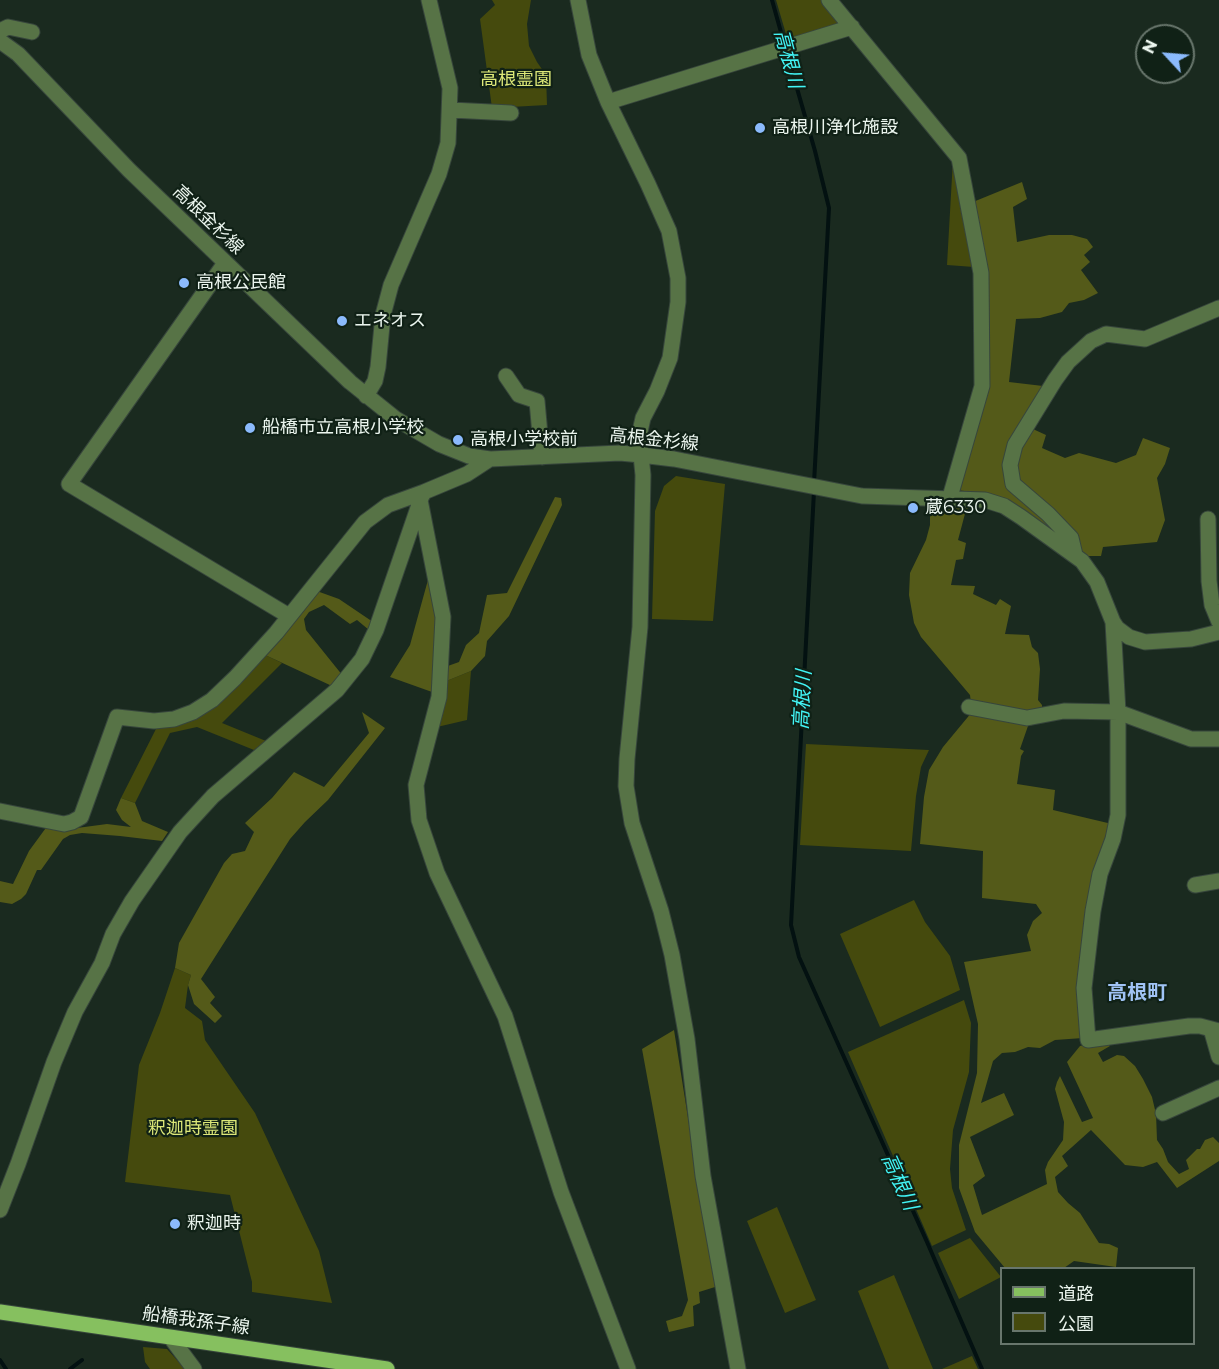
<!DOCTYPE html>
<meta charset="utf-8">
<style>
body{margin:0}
#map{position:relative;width:1219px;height:1369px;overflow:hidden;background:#1a2a1f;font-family:Montserrat,"Noto Sans JP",sans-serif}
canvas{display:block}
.legend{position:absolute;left:1000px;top:1267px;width:195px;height:78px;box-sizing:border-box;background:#102116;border:2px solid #68766c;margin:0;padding:8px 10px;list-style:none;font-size:18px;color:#ebf5ee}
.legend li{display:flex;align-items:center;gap:12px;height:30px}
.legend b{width:30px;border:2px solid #68766c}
.north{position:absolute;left:1135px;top:24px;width:60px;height:60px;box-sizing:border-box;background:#102116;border:2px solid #68766c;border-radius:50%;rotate:296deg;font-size:16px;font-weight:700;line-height:24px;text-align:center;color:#ebf5ee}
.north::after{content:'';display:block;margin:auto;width:21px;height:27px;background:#8bbafc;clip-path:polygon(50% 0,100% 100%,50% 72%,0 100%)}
</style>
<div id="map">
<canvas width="1219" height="1369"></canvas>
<ul class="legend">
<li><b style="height:8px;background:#86c05f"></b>道路</li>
<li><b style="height:16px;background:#454a0d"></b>公園</li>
</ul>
<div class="north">N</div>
</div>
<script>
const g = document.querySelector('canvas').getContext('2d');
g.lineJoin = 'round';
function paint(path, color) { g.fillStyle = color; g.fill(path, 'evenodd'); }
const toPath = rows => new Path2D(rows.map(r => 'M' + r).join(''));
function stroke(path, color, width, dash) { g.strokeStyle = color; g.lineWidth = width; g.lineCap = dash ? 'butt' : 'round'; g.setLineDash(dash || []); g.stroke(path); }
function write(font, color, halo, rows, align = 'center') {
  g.font = font + ' Montserrat,"Noto Sans JP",sans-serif'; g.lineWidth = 4.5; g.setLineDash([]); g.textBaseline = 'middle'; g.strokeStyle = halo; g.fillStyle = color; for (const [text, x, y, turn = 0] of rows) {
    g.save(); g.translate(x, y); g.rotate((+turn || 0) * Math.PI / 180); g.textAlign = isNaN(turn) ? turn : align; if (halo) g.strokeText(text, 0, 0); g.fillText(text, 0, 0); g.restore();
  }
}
paint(toPath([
 [492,0,531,0,527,24,529,46,537,62,546,75,547,105,492,108,480,19,495,5],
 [776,0,823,0,843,25,788,41],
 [953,159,974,267,947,265],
 [676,476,725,484,713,621,652,619,655,511,664,486],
 [263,654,282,663,222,723,266,741,254,750,197,727,170,733,135,803,121,798,158,725,179,722],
 [471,671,467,720,437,727,444,682],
 [806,744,929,750,921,767,916,796,911,851,800,845],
 [914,900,925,922,950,956,960,990,880,1027,840,934],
 [175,968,191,975,188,985,185,1008,202,1021,205,1040,255,1113,319,1251,332,1303,252,1292,252,1282,230,1195,125,1182,139,1065,160,1013],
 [964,1000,971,1023,969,1072,953,1130,950,1169,952,1188,966,1230,932,1246,848,1052],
 [777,1207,816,1300,785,1313,747,1221],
 [970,1238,1001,1277,959,1299,938,1253],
 [894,1275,933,1369,889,1369,858,1291],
 [143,1347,167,1349,185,1369,150,1369,145,1362],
 [972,1356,978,1369,942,1369]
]), '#454a0d');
paint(toPath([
 [1022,182,1027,199,1013,207,1017,242,1049,235,1072,235,1087,239,1093,247,1084,255,1090,262,1081,270,1098,293,1084,300,1069,303,1062,312,1040,318,1016,319,1009,382,1043,386,1022,424,1046,435,1042,448,1065,458,1079,453,1116,463,1136,455,1143,438,1170,448,1165,464,1157,478,1165,520,1157,542,1103,547,1101,556,1085,556,1064,538,1025,511,989,494,956,490,987,384,973,202],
 [555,497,561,498,562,505,509,616,487,641,485,656,471,671,444,682,445,667,459,662,466,645,479,633,487,595,507,593],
 [973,504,966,510,958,540,966,543,963,559,956,560,951,585,975,586,973,594,996,605,1000,599,1011,606,1005,634,1029,635,1032,647,1038,653,1040,669,1038,700,1042,705,1042,710,1032,714,1033,725,1028,726,1020,749,1024,751,1021,756,1017,784,1055,790,1053,810,1112,824,1083,1038,1055,1040,1040,1048,1028,1047,1015,1052,1002,1053,993,1061,981,1103,1004,1093,1014,1115,970,1137,985,1176,973,1185,982,1215,1047,1184,1045,1170,1048,1162,1063,1140,1064,1122,1055,1089,1057,1082,1060,1076,1082,1122,1093,1118,1067,1062,1080,1046,1104,1040,1110,1046,1098,1053,1103,1062,1117,1055,1124,1056,1135,1066,1143,1079,1152,1097,1156,1114,1157,1140,1163,1149,1168,1162,1179,1174,1189,1169,1186,1160,1197,1149,1200,1149,1205,1140,1213,1137,1219,1143,1219,1161,1177,1188,1157,1162,1143,1167,1125,1165,1091,1130,1062,1156,1068,1166,1055,1177,1058,1192,1068,1203,1080,1213,1099,1243,1109,1244,1118,1248,1116,1267,1074,1261,1064,1268,1005,1268,975,1232,959,1188,959,1145,977,1073,978,1024,964,962,1031,951,1027,935,1033,921,1042,913,1036,904,982,898,983,851,920,844,924,797,929,770,943,747,972,712,970,695,921,637,914,623,909,595,910,573,926,540,930,525,930,513],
 [431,569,438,619,432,692,390,677,410,645],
 [314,590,339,599,373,622,369,630,357,620,350,624,324,605,309,612,304,619,306,630,343,676,332,686,263,654],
 [362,712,385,728,328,800,305,822,290,839,201,979,215,997,210,1003,222,1016,215,1023,194,1004,188,985,191,975,175,968,179,943,224,863,232,854,245,851,254,832,245,823,272,798,294,772,324,787,369,733],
 [121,798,135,803,142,821,168,832,162,841,120,836,82,833,70,835,63,839,41,870,37,870,26,894,21,899,12,904,0,902,0,881,13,884,29,851,48,825,77,828,107,824,131,827,122,820,116,810],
 [674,1030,715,1287,699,1292,700,1303,693,1306,694,1326,669,1332,666,1321,682,1316,688,1300,642,1049]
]), '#545a19');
stroke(toPath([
 [772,0,784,43],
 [786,50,815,151,829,208,814,483],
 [814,491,791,925,799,957,927,1242,982,1369],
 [0,1360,6,1369],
 [70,1369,82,1360]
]), '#031111', 4);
const minor = toPath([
 [578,0,589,55,608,102,648,184,669,231,678,278,678,302,670,358,657,391,643,418,639,436,643,475,640,627,627,759,626,786,632,823,661,911,672,955,687,1039,703,1176,738,1369],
 [829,0,959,158,981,273,982,386,950,497],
 [0,31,8,27,32,32],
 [0,41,18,54,129,170,350,382,396,419,439,444,469,456,490,459,620,453,641,455,674,459,862,496,985,500,1004,506,1021,517,1082,561,1097,582,1113,622,1117,628,1129,637,1145,642,1191,639,1219,632],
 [608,102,852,27],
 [451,110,511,113],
 [225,263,69,484,289,616],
 [506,376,519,395,537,401,542,457],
 [366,396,375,381,378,367,383,315,391,285,439,174,448,143,450,88,429,0],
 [490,459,467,474,424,492,420,500,443,617,439,697,416,785,419,820,437,873,505,1016,561,1192,628,1369],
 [1208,519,1209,581,1212,605,1219,622],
 [1075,555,1071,538,1048,514,1013,484,1010,465,1015,445,1055,380,1068,362,1091,341,1106,334,1145,339,1219,308],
 [1113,622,1118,712,1118,815,1113,839,1100,874,1093,911,1084,988,1088,1040,1189,1026,1200,1026,1219,1031],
 [969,707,1027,718,1064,711,1118,712,1191,739,1219,739],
 [0,811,64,824,72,822,81,817,117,717,154,721,174,719,193,712,212,700,235,678,276,633,365,522,388,505,424,492],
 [1195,885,1219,881],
 [1211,1029,1219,1057],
 [1163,1113,1219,1088],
 [0,1210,18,1164,54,1062,75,1012,102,963,113,934,132,901,180,832,213,796,337,690,362,659,376,630,420,502],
 [171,1338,194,1369]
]);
const major = toPath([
 [0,1312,387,1369]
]);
stroke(minor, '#37463c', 17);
stroke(major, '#37463c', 17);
stroke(minor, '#577346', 15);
stroke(major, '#86c05f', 15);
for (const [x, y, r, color] of [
 [760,128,6,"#8bbafc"],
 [184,283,6,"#8bbafc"],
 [342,321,6,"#8bbafc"],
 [250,428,6,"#8bbafc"],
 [458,440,6,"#8bbafc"],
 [913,508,6,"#8bbafc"],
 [175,1224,6,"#8bbafc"]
]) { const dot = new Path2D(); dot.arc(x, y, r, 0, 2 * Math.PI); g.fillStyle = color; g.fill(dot); stroke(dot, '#102116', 2); }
write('18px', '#dde878', '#102116', [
 ["高根霊園",516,80],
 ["釈迦時霊園",193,1129]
]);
write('18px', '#ebf5ee', '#102116', [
 ["高根川浄化施設",772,128],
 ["高根公民館",196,283],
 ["エネオス",354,321],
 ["船橋市立高根小学校",262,428],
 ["高根小学校前",470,440],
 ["蔵6330",925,508],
 ["釈迦時",187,1224]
], 'left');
write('18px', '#ebf5ee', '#102116', [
 ["高根金杉線",208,220,44],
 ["高根金杉線",654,440,6],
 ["船橋我孫子線",196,1321,8]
]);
write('italic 20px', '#42f4f5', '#102116', [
 ["高根川",788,59,75],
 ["高根川",803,700,-87],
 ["高根川",899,1182,66]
]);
write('bold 20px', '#a0c3f5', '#102116', [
 ["高根町",1137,993]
]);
</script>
